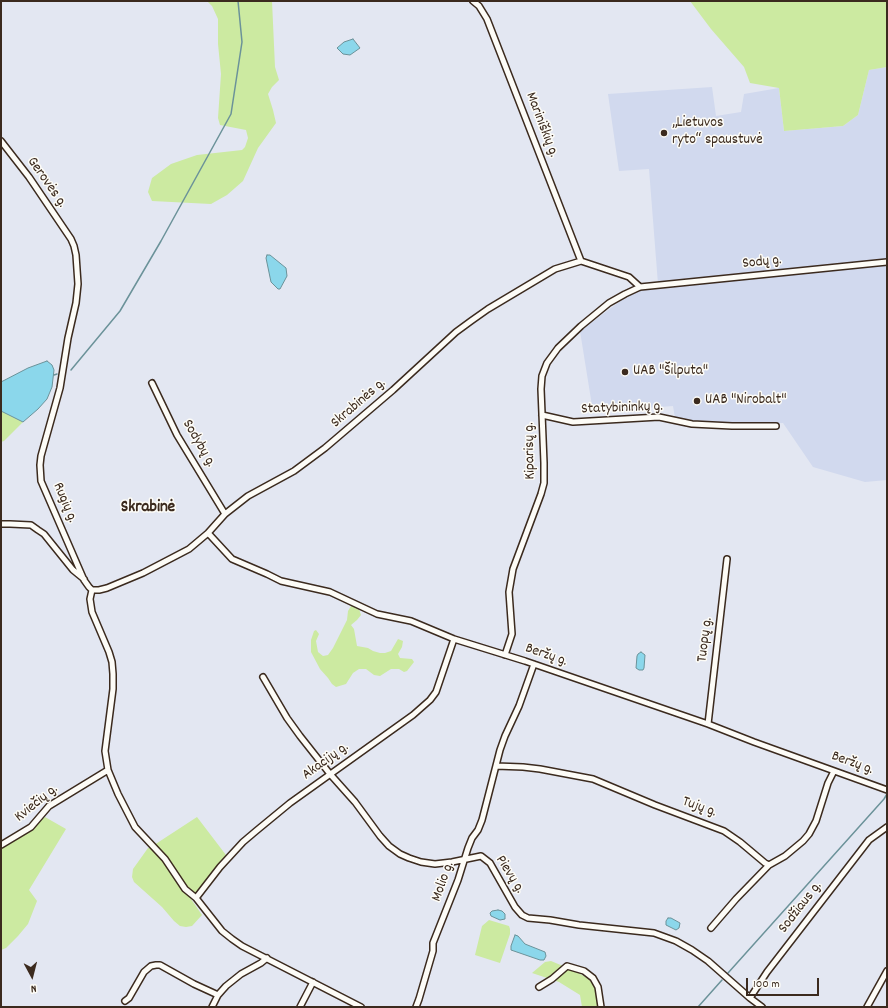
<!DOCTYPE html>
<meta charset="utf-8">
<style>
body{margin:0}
#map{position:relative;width:888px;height:1008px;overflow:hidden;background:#e3e7f2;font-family:Dekko,sans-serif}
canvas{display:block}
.frame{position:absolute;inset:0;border:2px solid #3b2a1e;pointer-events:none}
.north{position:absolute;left:12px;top:956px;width:40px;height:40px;-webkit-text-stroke:3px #fdfcf7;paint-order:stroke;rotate:173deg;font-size:11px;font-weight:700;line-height:16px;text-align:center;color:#3b2a1e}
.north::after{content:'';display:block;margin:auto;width:14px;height:18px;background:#3b2a1e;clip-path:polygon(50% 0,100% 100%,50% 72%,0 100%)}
.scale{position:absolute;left:746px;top:978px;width:73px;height:18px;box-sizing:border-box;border:2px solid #3b2a1e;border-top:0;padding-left:5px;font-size:12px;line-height:14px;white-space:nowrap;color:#3b2a1e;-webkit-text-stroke:3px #fdfcf7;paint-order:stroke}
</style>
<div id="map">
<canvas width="888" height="1008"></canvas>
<div class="frame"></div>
<div class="north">N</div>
<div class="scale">100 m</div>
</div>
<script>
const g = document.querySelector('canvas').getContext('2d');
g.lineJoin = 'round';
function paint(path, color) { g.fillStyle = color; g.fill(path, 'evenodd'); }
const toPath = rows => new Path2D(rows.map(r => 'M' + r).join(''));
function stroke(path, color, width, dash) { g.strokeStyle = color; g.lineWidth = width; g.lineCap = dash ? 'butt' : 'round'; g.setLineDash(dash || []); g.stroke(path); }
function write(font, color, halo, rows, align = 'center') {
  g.font = font + ' Dekko,sans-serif'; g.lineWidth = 3; g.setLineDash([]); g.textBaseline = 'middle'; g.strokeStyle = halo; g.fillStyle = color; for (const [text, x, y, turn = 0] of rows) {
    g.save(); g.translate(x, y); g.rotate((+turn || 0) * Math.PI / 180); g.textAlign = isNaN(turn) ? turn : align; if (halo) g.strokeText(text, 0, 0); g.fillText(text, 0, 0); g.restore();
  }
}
paint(toPath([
 [887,67,887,259,658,284,649,169,619,171,608,94,712,87,716,116,741,112,744,94,779,88,784,131,843,126,858,115,869,70],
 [887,264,887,480,865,482,813,467,783,423,732,424,692,422,675,418,673,406,593,412,580,331,634,291]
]), '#d1d9ee');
paint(toPath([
 [207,1,272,1,275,67,279,80,272,87,268,94,273,110,276,123,258,148,243,181,227,195,211,204,152,201,148,192,152,178,171,164,197,155,242,150,245,147,248,138,246,130,220,125,218,118,221,74,218,44,218,19,212,6],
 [690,1,887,1,887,67,869,70,858,115,843,126,784,131,779,88,750,83,744,67,711,29],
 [1,411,23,422,4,441,1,442],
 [351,606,355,606,359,609,361,615,357,620,351,625,354,629,357,646,368,648,373,651,380,653,385,653,391,651,398,639,403,641,402,647,398,654,400,658,412,659,414,662,407,671,404,672,399,669,391,669,380,676,374,675,366,669,359,669,353,673,346,684,336,687,332,684,328,678,320,669,311,652,311,640,314,631,316,630,319,634,316,641,318,652,323,656,328,655,333,648,347,620,348,611],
 [45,817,66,829,29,890,37,901,28,924,18,936,6,948,1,950,1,848,15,840],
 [197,817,226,855,191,899,202,915,192,926,186,927,180,926,174,921,162,907,134,882,132,877,133,869,148,848,151,847],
 [489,920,509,926,510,929,510,934,500,963,475,955,482,926],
 [551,961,575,971,589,979,593,984,596,991,599,1007,582,1007,580,995,559,982,532,973,545,962]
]), '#cceaa1');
const water = toPath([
 [353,39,360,48,350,55,343,54,337,48,344,42,353,39],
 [267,255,270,255,286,268,287,276,280,289,278,289,271,282,266,258,267,255],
 [47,361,52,365,54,370,52,387,47,399,38,409,23,422,1,411,1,382,28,368,47,361],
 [641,652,645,655,644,668,643,670,639,670,636,668,637,656,638,654,641,652],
 [498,910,502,911,505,914,505,919,500,920,491,916,490,913,492,911,498,910],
 [668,918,671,918,680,923,679,928,676,930,666,925,666,921,668,918],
 [515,935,518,936,525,944,545,952,546,956,544,960,540,960,511,950,511,946,515,935]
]);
paint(water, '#8bd7eb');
stroke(water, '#6b9299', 1);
stroke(toPath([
 [71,370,120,311,161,241,231,114,242,42,238,1],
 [54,375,57,374],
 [728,973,884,799,887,794],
 [698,1007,722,980]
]), '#6b9299', 1.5);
const minor = toPath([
 [473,1,479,6,487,19,581,261],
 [1,141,29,177,71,239,74,246,76,255,78,284,76,303,68,338,60,388,41,456,40,465,41,481,84,580,89,587,92,590],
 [152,383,177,435,225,514],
 [542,415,573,422,659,417,692,424,732,426,776,426],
 [1,524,10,524,31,525,38,530,44,534,73,570,84,579],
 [208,533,232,559,267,574,281,581,330,592,377,614,411,621,454,639,525,661,708,724,754,742,887,790],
 [92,590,99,590,107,588,143,573,189,549,208,533,225,514,248,496,294,471,325,448,393,390,456,332,471,321,488,309,555,269,581,261,629,277,640,287],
 [92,590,90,599,92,612,109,652,112,662,113,674,113,689,105,751,108,770,118,794,135,827,165,859,185,889,196,898,222,931,232,939,242,946,361,1007],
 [505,655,512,634,509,592,513,569,541,494,544,483,544,463,541,389,542,376,547,363,558,348,581,326,609,303,625,294,640,287,887,262],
 [263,677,287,718,300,736,330,774,355,802,380,836,389,846,400,854,409,858,421,862,435,864,452,862,481,856,490,863,515,907,522,915,528,918,550,920,579,925,654,933,676,941,692,950,708,961,750,998,762,1007],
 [708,724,727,559],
 [496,766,523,767,540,769,593,779,655,805,724,831,740,842,765,863,769,865,785,856,803,841,809,834,816,821,828,783,834,771],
 [1,845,31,827,49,806,108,770],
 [196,898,220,867,243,842,256,831,290,803,413,715,430,700,436,692,454,639],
 [711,928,736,899,769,865],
 [539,987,552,979,567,966,584,971,593,978,598,987,601,1007],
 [750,998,767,972,869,840,887,827],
 [125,1001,129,998,144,972,151,966,156,965,160,965,194,984,218,995],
 [212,1007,218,995,226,986,241,974,261,963,267,958],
 [300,1007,313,982],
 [416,1007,419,999,433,951,433,943,458,880,468,848,472,838,478,830,482,820,500,750,505,736,519,706,534,664],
 [867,1007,887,971]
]);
stroke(minor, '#3b2a1e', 8);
stroke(minor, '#fdfcf7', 5);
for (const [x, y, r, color] of [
 [664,133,4,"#3b2a1e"],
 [625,372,4,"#3b2a1e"],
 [697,401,4,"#3b2a1e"]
]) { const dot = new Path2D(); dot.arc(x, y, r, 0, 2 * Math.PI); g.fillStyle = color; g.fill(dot); stroke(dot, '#fdfcf7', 1.5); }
write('15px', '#3b2a1e', '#fdfcf7', [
 ["„Lietuvos",672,124],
 ["ryto“ spaustuvė",672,141],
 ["UAB \"Šilputa\"",633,372],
 ["UAB \"Nirobalt\"",705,401]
], 'left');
write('15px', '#3b2a1e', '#fdfcf7', [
 ["Mariniškių g.",541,125,69],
 ["Gerovės g.",46,183,55],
 ["Sodų g.",762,263,-6],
 ["Skrabinės g.",359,404,-41],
 ["Statybininkų g.",622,409,-2],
 ["Sodybų g.",198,444,60],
 ["Kiparisų g.",531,451,-91],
 ["Rugių g.",64,503,67],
 ["Tuopų g.",706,640,-83],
 ["Beržų g.",546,656,19],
 ["Akacijų g.",326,762,-36],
 ["Beržų g.",852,764,20],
 ["Kviečių g.",37,804,-39],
 ["Tujų g.",699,808,20],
 ["Pievų g.",509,875,58],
 ["Molio g.",444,882,-70],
 ["Sodžiaus g.",801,908,-52]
]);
write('bold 17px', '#3b2a1e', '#fdfcf7', [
 ["Skrabinė",148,509]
]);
</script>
